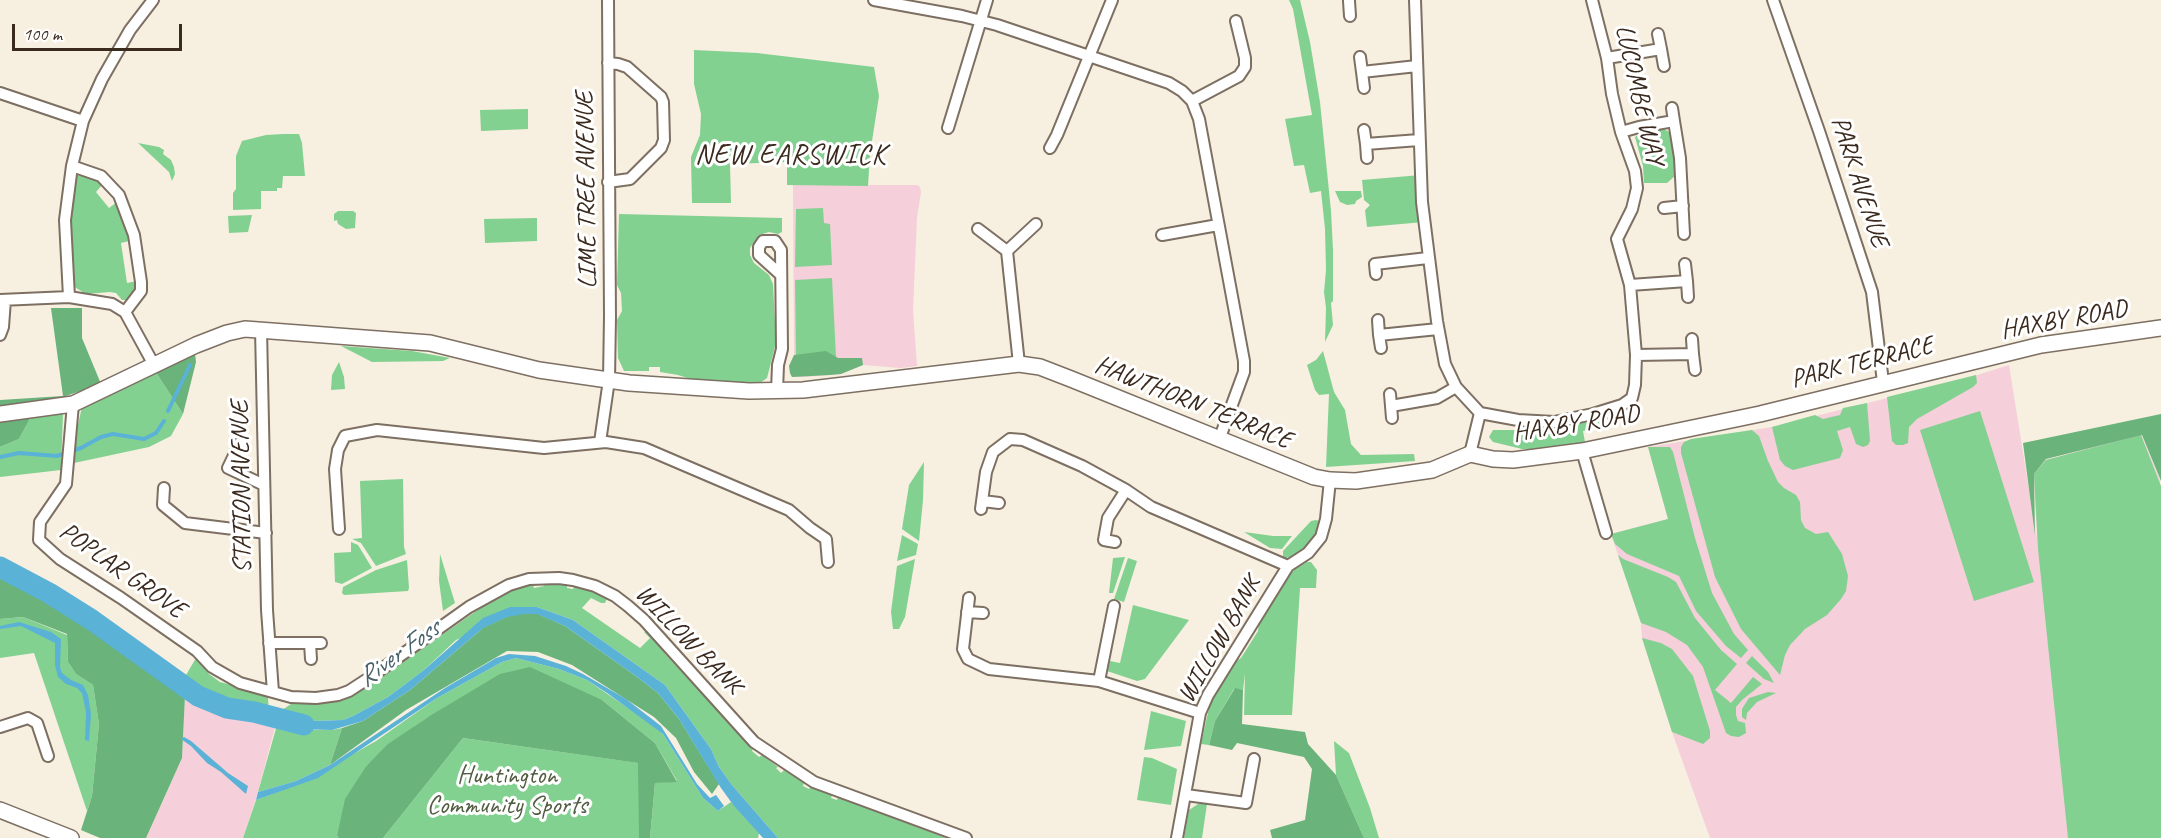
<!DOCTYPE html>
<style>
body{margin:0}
#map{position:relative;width:2161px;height:838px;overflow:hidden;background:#f7efe0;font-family:Caveat,sans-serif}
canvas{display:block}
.scale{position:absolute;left:12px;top:24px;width:170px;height:27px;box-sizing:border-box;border:3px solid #3b2a1e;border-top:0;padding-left:8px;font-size:18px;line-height:21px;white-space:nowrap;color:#3b2a1e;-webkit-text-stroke:4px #fff;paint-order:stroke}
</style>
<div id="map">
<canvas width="2161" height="838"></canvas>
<div class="scale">100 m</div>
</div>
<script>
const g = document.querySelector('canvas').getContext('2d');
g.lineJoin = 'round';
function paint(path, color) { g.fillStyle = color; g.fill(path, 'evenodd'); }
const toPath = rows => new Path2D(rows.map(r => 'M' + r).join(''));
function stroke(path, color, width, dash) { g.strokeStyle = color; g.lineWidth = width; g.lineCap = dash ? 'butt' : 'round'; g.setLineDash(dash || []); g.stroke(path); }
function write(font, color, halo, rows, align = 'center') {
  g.font = font + ' Caveat,sans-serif'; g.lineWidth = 6; g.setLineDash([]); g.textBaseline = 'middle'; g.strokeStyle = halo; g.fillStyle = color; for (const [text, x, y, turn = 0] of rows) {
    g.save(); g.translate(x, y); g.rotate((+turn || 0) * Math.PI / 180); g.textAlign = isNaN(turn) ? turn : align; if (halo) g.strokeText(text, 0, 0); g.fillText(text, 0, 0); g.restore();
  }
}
paint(toPath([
 [793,185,917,185,920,187,921,192,917,218,913,310,917,366,900,368,863,365,841,374,805,377,792,377,790,373,789,366,794,355],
 [2009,365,2037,540,2034,474,2045,460,2141,434,2160,480,2161,838,1710,838,1672,732,1642,638,1641,623,1611,534,1668,519,1648,447,1772,427,1971,377],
 [186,675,278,716,258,792,243,838,146,838,182,758]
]), '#f5cfda');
paint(toPath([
 [1289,0,1300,0,1310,42,1320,102,1331,211,1333,250,1333,301,1331,303,1333,325,1325,342,1326,308,1324,292,1326,270,1325,229,1321,191,1310,193,1304,165,1294,166,1285,119,1312,115,1293,9],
 [694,50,757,53,874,67,879,96,870,154,868,186,787,185,787,162,730,164,731,203,692,203,691,157,700,135,701,114,694,84],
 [528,109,528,129,481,131,480,110],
 [1662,128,1669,132,1673,140,1675,176,1667,183,1644,183,1643,166,1635,137,1644,131],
 [283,134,299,134,302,143,305,176,283,176,282,188,277,188,277,191,261,191,261,209,233,210,233,193,236,189,236,156,242,141,266,135],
 [138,143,159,147,164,150,163,154,171,160,174,167,175,174,172,181,169,172],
 [82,174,98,180,102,185,96,192,109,208,117,202,129,233,129,241,121,243,127,283,137,281,138,291,128,300,122,300,116,293,110,292,86,294,73,286,70,262,70,205,74,178],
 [1421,175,1424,222,1367,227,1365,210,1370,205,1364,200,1362,180],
 [1335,191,1361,191,1362,197,1356,201,1355,204,1347,205,1340,202],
 [823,208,824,223,830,224,832,265,795,267,796,209],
 [338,211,353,211,356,213,355,228,346,229,338,224,337,220,334,221,334,214],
 [619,214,782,218,782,232,778,234,769,232,759,235,750,248,750,255,754,263,769,275,773,284,776,343,767,378,760,383,694,380,678,375,660,372,660,367,649,367,649,371,624,371,618,358,617,320,622,311,621,293,617,285],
 [252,215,248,232,229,233,228,216],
 [537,218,537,241,485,243,484,219],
 [832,278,836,357,796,359,795,280],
 [341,346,412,351,450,358,443,361,372,362],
 [1323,351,1334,392,1345,410,1351,444,1361,455,1414,454,1415,461,1326,467,1329,394,1319,395,1315,390,1307,365,1316,360],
 [339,362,344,377,345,389,331,390,332,375],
 [155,371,183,414,171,436,149,447,74,463,71,455,82,407],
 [1976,375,1977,383,1973,387,1917,419,1909,427,1908,443,1903,445,1896,445,1892,441,1887,397],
 [1867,403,1870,441,1868,445,1863,447,1856,444,1850,427,1837,431,1843,450,1840,458,1793,470,1785,466,1780,460,1772,427,1815,415,1823,419,1840,415,1843,408],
 [1980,411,2034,582,1974,601,1920,430],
 [63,413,61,470,0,477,0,447,19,439,32,415],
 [1613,415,1616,422,1583,431,1585,442,1535,449,1522,449,1493,442,1489,437,1493,430,1519,430,1520,427,1543,428,1571,425],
 [1752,430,1759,436,1768,461,1778,482,1784,488,1796,495,1800,502,1801,520,1805,528,1816,534,1828,532,1842,554,1848,576,1846,591,1841,599,1827,615,1805,629,1790,645,1785,655,1780,675,1741,629,1715,577,1681,453,1681,447,1684,442,1691,439],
 [2141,435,2161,486,2161,838,2068,838,2038,549,2034,474,2046,460],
 [1648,447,1670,447,1673,452,1695,538,1712,593,1734,634,1748,650,1741,658,1726,646,1696,611,1679,576,1627,554,1615,544,1611,534,1668,519],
 [924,462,923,500,919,541,902,529,909,485],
 [403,479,404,547,406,554,376,566,361,543,352,539,362,538,360,481],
 [1316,520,1320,521,1319,527,1309,544,1297,557,1283,558,1283,551,1311,521],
 [1244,532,1273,536,1292,536,1282,549,1270,548],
 [902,535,918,544,916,555,897,561],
 [351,542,358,545,372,568,342,584,335,582,334,553,351,552],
 [440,554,455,603,443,611,439,581],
 [1618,555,1623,559,1668,577,1676,582,1695,618,1721,650,1737,664,1715,690,1731,703,1753,677,1762,684,1742,700,1736,707,1736,715,1738,721,1745,723,1746,733,1739,737,1731,736,1726,733,1703,667,1687,645,1666,632,1641,623],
 [1125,557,1113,593,1109,593,1113,558],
 [1128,558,1137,561,1124,602,1114,599],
 [915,559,905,617,899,629,893,629,891,612,897,566],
 [407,560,409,588,408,591,344,595,342,593,343,587,376,570],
 [1307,562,1311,562,1317,570,1316,588,1300,588,1292,715,1244,715,1245,674,1243,690,1234,689,1215,721,1209,745,1201,744,1210,704,1221,682,1234,662,1241,658,1258,631,1259,622,1288,577,1295,569],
 [545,583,567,585,567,588,573,589,575,586,590,590,607,599,605,603,601,603,591,598,582,608,640,648,650,638,644,632,647,630,666,655,753,749,752,751,759,757,762,755,778,767,776,768,781,773,784,770,804,783,803,786,809,789,811,786,832,795,831,798,837,800,838,797,946,838,778,838,732,785,719,767,711,749,665,685,573,620,537,607,456,640,424,670,388,697,353,716,343,720,312,721,278,716,279,712,294,702,328,703,342,700,400,664,495,598,516,588,533,585,534,588,544,586],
 [1133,605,1189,620,1145,679,1137,681,1107,671,1110,661,1120,663],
 [23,617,67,635,68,662,76,674,93,685,99,724,92,796,87,811,34,653,0,658,0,619],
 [1642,638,1661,643,1672,649,1693,676,1710,731,1710,738,1703,744,1672,732],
 [1752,656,1768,672,1774,683,1764,679,1746,663],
 [196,658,209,674,220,682,258,692,268,697,269,714,256,707,229,703,196,685,186,675],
 [516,658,559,669,587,680,654,726,663,734,703,798,718,811,731,802,759,833,758,838,650,838,655,783,677,781,655,743,602,700,428,717,388,745,367,765,337,836,339,838,243,838,256,800,294,786,348,757,376,741,437,698,502,662],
 [1768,692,1776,693,1757,702,1747,713,1746,720,1742,717,1742,709,1749,698],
 [1151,711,1186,721,1181,746,1144,750],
 [277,725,290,729,308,730,332,730,342,728,330,765,296,781,258,792],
 [463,738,639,763,639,838,383,838],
 [1334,741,1349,753,1370,808,1379,838,1364,838,1336,775],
 [1144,757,1152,758,1177,769,1171,805,1137,800],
 [1198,804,1207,804,1202,838,1184,838,1189,810]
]), '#83d191');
paint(toPath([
 [51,308,82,308,82,338,101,384,63,397,63,401,0,407,0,400,63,396],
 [826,351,838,358,862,358,863,365,841,374,830,375,792,377,790,373,789,366,794,355],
 [195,353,196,362,183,414,155,371],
 [2161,414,2161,481,2142,435,2046,459,2034,474,2035,535,2023,443],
 [32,415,19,439,0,447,0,420],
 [12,569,186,675,182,758,146,838,100,838,81,830,92,796,99,724,93,685,76,674,68,662,67,634,23,617,0,619,0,575,10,580],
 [529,610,565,626,633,674,658,693,679,719,719,784,712,794,694,772,676,738,654,717,572,665,538,652,507,651,406,710,330,765,342,728,363,721,410,690,483,628,507,617],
 [530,667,602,700,655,743,677,782,655,783,650,838,639,838,638,763,463,738,383,838,339,838,337,836,345,799,367,765,388,744,428,717,500,674],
 [1235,688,1243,690,1242,724,1305,732,1308,744,1336,775,1364,838,1272,838,1270,830,1305,820,1312,769,1304,757,1237,743,1232,750,1209,745,1215,721]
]), '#6ab37b');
paint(toPath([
 [510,607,537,607,573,620,665,685,711,749,719,767,732,785,778,838,763,838,734,806,721,788,679,719,658,693,633,674,565,626,537,614,524,614,507,617,483,628,410,690,363,721,332,730,290,729,277,725,278,716,312,721,343,720,353,716,388,697,424,670,483,618],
 [19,622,51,632,61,639,60,667,62,673,71,680,83,685,88,695,91,714,89,741,85,740,86,712,82,693,77,688,66,684,58,677,55,665,55,643,21,626,0,629,0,626],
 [509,654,535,656,566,666,583,674,626,699,661,726,697,784,710,798,716,795,724,806,718,811,703,798,663,734,607,693,587,680,559,669,516,658,502,662,437,698,318,778,256,800,258,792,296,781,330,765,445,688,496,658],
 [184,737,191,741,228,773,248,786,246,794,221,772,207,763,191,746,181,739]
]), '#5ab2d7');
stroke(toPath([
 [168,411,190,365],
 [0,457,19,453,57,456,81,448,101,437,113,434,144,439,156,433,164,421]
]), '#5ab2d7', 4);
stroke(toPath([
 [0,567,49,593,92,620,198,696,227,708,254,712,304,725]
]), '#5ab2d7', 21);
const street = toPath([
 [153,0,130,30,102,79,83,121,72,166,65,220,69,297,112,304,125,312,154,365],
 [874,0,962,16,997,25,1169,83,1182,91,1192,101,1199,119,1244,361,1244,372,1219,440],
 [1415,0,1422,202,1437,321,1445,364,1456,387,1480,413,1518,420,1554,422,1593,414,1622,405,1632,398,1635,385,1636,355,1630,285,1617,239,1632,209,1637,188,1635,171,1621,132,1612,94,1607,58,1592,0],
 [1773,0,1819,131,1872,292,1883,382],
 [1349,1,1350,16],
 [1658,34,1661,49],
 [1360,57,1362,72],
 [1607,58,1661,49,1664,66],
 [608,63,618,64,627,67,661,97,663,102,664,140,661,148,630,179,608,182],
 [1364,88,1362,72,1417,66],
 [0,93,83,121],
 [1192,101,1239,76,1245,67,1245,58,1236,21],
 [1672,108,1674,121],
 [948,128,987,0],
 [1364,130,1366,144],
 [1621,132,1639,127,1674,121,1680,158,1684,234],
 [1050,148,1057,135,1112,0],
 [1367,158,1366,144,1419,140],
 [72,166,101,176,119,195,134,235,141,282,141,291,125,312],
 [1664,208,1683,206],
 [978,229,1007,251,1019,364],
 [1162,235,1218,225],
 [1007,251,1036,224],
 [1685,264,1687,281],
 [1376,274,1375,264,1428,258],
 [1630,285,1687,281,1688,297],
 [0,300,69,297],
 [1378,320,1379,335,1438,329],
 [261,329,267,610,273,692],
 [0,335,3,327,5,300],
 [1379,335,1381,348],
 [1692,339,1693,354],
 [1636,355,1693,354,1695,370],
 [777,391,778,365,782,349,781,250,775,241,763,241,759,247,759,255,780,274],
 [1390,394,1391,406,1437,398,1456,387],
 [73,404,66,484,40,522,39,540,60,559,121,598,197,651,212,667,240,683,291,697,316,698,338,695,349,691,369,678,469,607,509,585,529,579,559,578,573,580,595,586,615,596,628,606,644,620,754,742,814,782,966,838],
 [1391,406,1392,418],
 [600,442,609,380,610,316,608,0],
 [240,443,228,468,264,485],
 [1582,451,1606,533],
 [1470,454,1480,413],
 [164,488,163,505,185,523,266,533],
 [983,501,999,503],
 [981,509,986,472,993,452,1010,439,1023,440,1082,466,1126,490,1151,507,1288,566],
 [339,529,335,469,338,450,345,436,377,430,544,448,606,442,644,448,789,510,810,528,826,539,828,562],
 [1115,542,1104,540,1108,518,1126,490],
 [969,598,963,649,968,659,989,669,1099,681,1200,713],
 [967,612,983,613],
 [269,643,321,643],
 [310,643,311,659],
 [1099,681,1114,606],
 [0,727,28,718,37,723,48,756],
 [1186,795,1246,803,1254,759],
 [1177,838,1200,713,1208,695,1288,566,1308,553,1321,537,1326,519,1330,480]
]);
const secondary = toPath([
 [0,414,73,404,196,345,227,333,245,329,430,343,539,370,629,383,749,391,803,390,1019,364,1040,367,1071,379,1314,477,1330,480,1356,481,1432,470,1470,454,1493,459,1513,460,1582,451,1760,414,2041,345,2161,328],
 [0,810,71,838]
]);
stroke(street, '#7d6f62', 14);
stroke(secondary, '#7d6f62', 18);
stroke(street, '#fff', 10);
stroke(secondary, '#fff', 15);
write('26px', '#3b2a1e', '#fff', [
 ["LUCOMBE WAY",1639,95,77],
 ["PARK AVENUE",1859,182,72],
 ["LIME TREE AVENUE",587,190,-91],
 ["HAXBY ROAD",2064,320,-10],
 ["PARK TERRACE",1862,363,-14],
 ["HAWTHORN TERRACE",1193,403,22],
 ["HAXBY ROAD",1576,424,-9],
 ["STATION AVENUE",242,487,-91],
 ["POPLAR GROVE",122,571,35],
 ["WILLOW BANK",688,640,46],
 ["WILLOW BANK",1220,640,-60]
]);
write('26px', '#515c40', '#fff', [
 ["Huntington",507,776],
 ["Community Sports",507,806]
]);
write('italic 27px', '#476068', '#fff', [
 ["River Foss",399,654,-36]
]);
g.letterSpacing = '1.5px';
write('28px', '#3b2a1e', '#fff', [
 ["NEW EARSWICK",791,156]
]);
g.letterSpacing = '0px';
</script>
